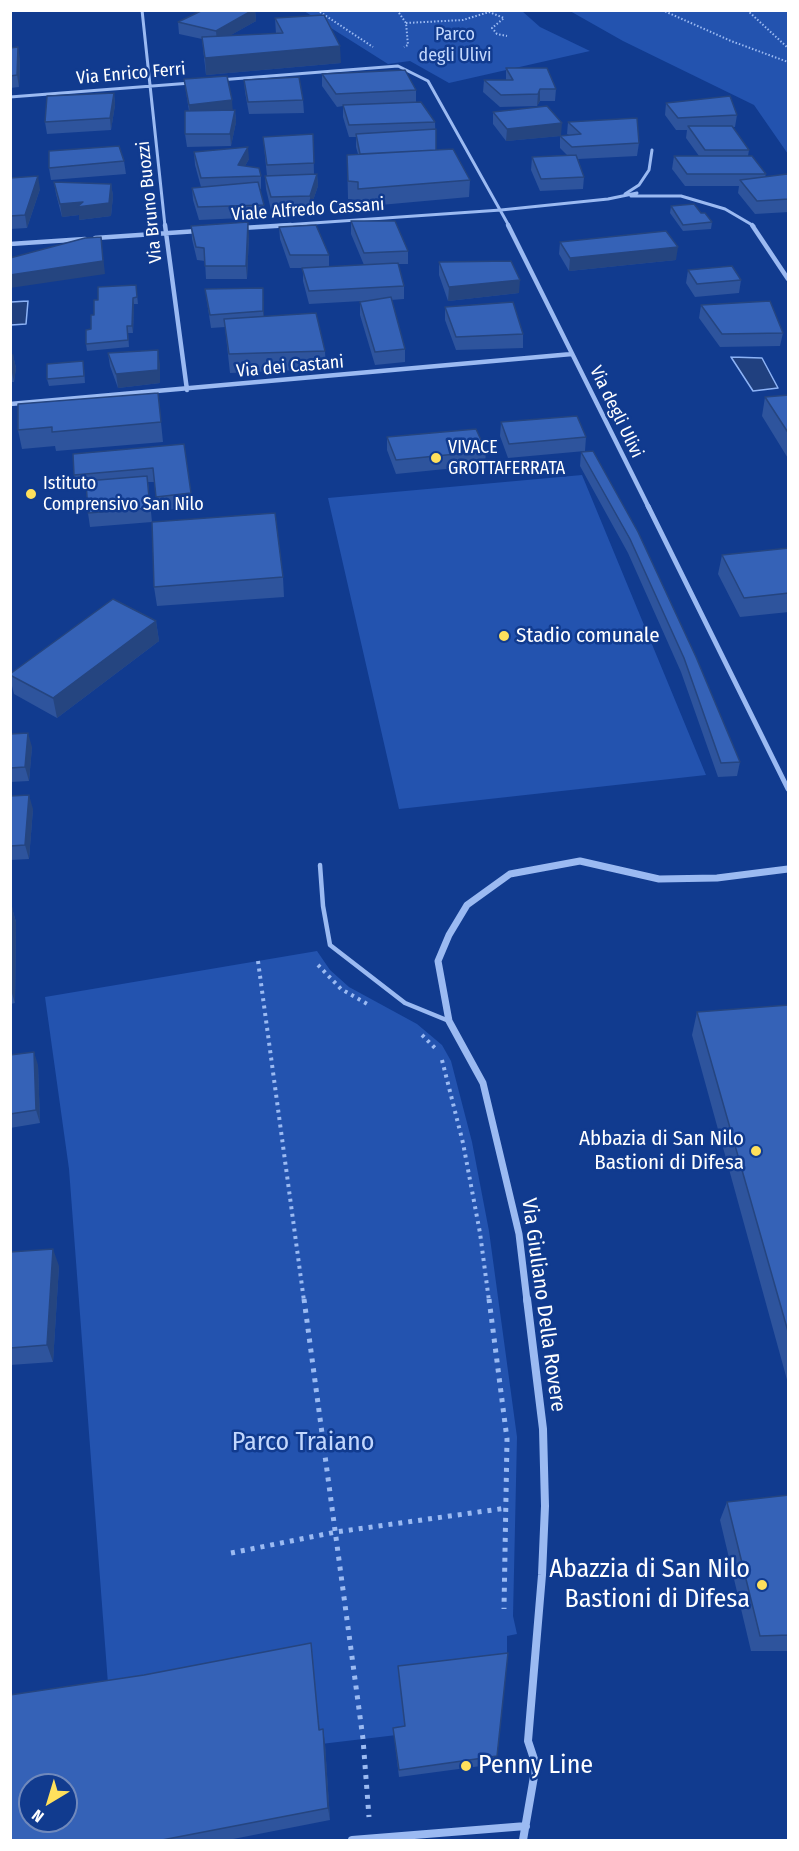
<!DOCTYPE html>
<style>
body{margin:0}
#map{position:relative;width:799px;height:1851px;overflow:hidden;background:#113b8f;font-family:"Fira Sans Condensed",sans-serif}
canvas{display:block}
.frame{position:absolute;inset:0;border:12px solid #fff;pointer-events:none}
.north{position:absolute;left:18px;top:1773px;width:60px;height:60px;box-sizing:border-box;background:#113b8f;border:2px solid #7089bc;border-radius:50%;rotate:218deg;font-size:16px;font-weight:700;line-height:24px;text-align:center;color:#fff}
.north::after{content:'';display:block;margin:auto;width:21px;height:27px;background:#ffe05c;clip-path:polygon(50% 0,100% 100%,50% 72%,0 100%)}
</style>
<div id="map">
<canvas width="799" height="1851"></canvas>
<div class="frame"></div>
<div class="north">N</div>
</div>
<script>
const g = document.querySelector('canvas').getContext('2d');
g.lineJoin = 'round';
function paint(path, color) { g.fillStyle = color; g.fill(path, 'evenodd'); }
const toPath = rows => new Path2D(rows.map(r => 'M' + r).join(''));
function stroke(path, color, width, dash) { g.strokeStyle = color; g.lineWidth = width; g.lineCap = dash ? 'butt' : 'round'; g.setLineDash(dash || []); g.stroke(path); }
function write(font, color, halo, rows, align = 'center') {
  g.font = font + ' "Fira Sans Condensed",sans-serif'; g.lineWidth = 5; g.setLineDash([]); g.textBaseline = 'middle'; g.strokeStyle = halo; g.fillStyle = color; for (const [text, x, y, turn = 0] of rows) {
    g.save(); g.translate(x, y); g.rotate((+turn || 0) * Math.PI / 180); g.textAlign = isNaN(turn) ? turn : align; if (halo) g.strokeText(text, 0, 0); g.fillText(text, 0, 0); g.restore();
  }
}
paint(toPath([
 [304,11,522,11,540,27,590,51,449,83,410,61,388,64],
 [570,11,788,11,788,154,754,105,623,41],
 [582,475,706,775,399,809,328,498],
 [317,951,330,970,349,987,417,1024,442,1045,451,1061,472,1142,489,1231,517,1437,513,1616,517,1634,507,1636,507,1662,405,1734,321,1744,312,1659,109,1697,69,1169,45,997]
]), '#2353af');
const water = toPath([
 [28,301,26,324,11,325,11,302,28,301],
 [731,357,762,358,778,388,753,391,731,357]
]);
paint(water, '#20407f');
stroke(water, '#8db3f6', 1.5);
stroke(toPath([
 [317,10,373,47],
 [397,10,406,23,408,45,404,47],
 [431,10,447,10],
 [662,10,731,41,788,62],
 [747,10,788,48],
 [406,23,463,20,489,12,504,18,492,28,497,34,507,36]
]), '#9bbaf2', 2, [1.5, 2]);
stroke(toPath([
 [258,961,304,1301],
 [318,965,341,989,369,1005],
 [422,1035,436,1049],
 [442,1060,463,1143,480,1233,489,1301]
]), '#9bbaf2', 4, [3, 4.5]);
stroke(toPath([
 [304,1299,363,1739,369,1817],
 [489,1299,507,1439,504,1609],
 [231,1553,336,1532,507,1508]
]), '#9bbaf2', 5, [4, 6]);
stroke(toPath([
 [320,865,323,906,330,945,405,1003,449,1021]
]), '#9bbaf2', 4.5);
stroke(toPath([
 [142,10,165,226],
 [219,80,398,66,428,81,509,226],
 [10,97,191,83],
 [625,194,639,185,649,170,652,150],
 [631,196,681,196,725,209,754,226],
 [270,226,501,210,608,199,637,193]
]), '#9bbaf2', 3);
stroke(toPath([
 [165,225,187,390],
 [508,225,649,508],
 [752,225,788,279],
 [242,228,291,225],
 [95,238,198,231],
 [10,244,85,239],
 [10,404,572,354]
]), '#9bbaf2', 4.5);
stroke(toPath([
 [648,506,788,789]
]), '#9bbaf2', 5);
stroke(toPath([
 [527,1301,519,1234,483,1083,449,1021,438,961,449,935,467,905,510,874,580,861,659,879,717,878,788,869]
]), '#9bbaf2', 7);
stroke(toPath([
 [352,1840,526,1826],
 [523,1840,536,1765,528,1741,542,1575,545,1506,543,1429,527,1299]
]), '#9bbaf2', 8);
paint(toPath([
 [203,10,255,10,256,21,229,36,276,34,275,18,341,63,206,75,202,39,179,34,178,22],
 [10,48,20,59,19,87,10,88],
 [506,68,556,89,555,101,540,101,537,106,500,107,483,92,484,80,506,80],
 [322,74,416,90,416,102,435,122,436,150,470,180,469,197,358,207,358,200,348,199,347,155,358,154,356,147,356,137,349,137,343,117,343,106,337,107,322,86],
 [184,79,233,110,235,110,236,122,231,146,187,147,185,134,189,111],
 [244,80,303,100,304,113,249,114,245,92],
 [114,93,115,105,111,130,47,134,45,122],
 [666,103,737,115,735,127,732,127,749,150,748,156,766,174,765,177,789,176,789,212,755,214,738,193,739,186,685,186,672,169,674,156,699,156,686,138,687,130,676,130,665,115],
 [493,112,561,136,569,135,567,134,568,122,639,143,637,156,578,159,584,177,583,189,540,191,531,170,532,157,567,155,560,148,560,136,506,141,493,124],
 [313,134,314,174,317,174,318,186,310,209,271,210,266,189,265,176,267,176,263,137],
 [194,152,249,159,245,166,261,176,261,189,259,189,264,205,264,217,199,220,193,200,192,188,201,187,195,165],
 [124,161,126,174,51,180,49,168],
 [10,178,40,189,27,228,10,229],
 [54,182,111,184,113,196,111,216,79,220,79,215,62,217,56,194],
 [671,206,701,213,712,222,711,229,683,231,670,213],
 [351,221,408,251,408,264,398,264,404,286,404,299,391,300,405,349,405,362,375,365,360,315,360,302,362,301,309,304,303,281,303,268,290,268,280,239,279,227,329,255,329,267,364,265,351,234],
 [191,226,249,235,247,279,206,279,205,261,197,260,192,239],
 [560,242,676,260,569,271,559,254],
 [439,262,519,293,448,301,439,275],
 [688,270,741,280,739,293,695,297,686,283],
 [136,285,138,304,134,304,133,333,128,333,129,347,87,351,86,344,91,329,98,300],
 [205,289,264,301,264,317,325,351,326,369,230,373,225,327,211,328],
 [701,305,783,333,780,346,720,347,699,318],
 [445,307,523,334,523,348,456,350,445,320],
 [108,353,160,364,160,383,118,388,110,366],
 [10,355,13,355,16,368,14,382,10,382],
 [84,368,85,383,49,386,47,379],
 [158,393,163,442,56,451,55,446,22,449,18,430],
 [789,395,789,460,762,416,765,397],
 [501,422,586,437,585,451,508,458,500,436],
 [387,437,486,451,485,465,396,474,387,450],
 [184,444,193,507,158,511,155,482,148,482,152,522,283,577,284,597,157,606,154,587,152,522,90,527,88,513,86,488,76,489,74,475],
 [581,452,696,657,740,762,737,776,718,777,681,672,628,553,580,466],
 [789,548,789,612,740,617,718,574,722,555],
 [156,621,159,641,57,718,14,694,10,678,10,674],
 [10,734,32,747,29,781,10,782],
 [10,796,33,809,29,859,10,860],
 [10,908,12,908,16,922,15,1003,10,1004],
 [789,1005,789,1387,692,1035,697,1012],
 [10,1055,38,1065,40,1123,10,1128],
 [10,1252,59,1266,53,1362,10,1365],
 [789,1495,789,1651,751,1651,720,1520,727,1502],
 [313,1659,320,1730,325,1744,330,1820,228,1840,10,1840],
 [398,1666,497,1756,496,1764,399,1777,394,1736,393,1728,404,1726,398,1675]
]), '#2e549d');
paint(toPath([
 [253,10,255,10,256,21,217,43,216,31],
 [340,46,341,63,206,75,205,58],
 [18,47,20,59,19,87,17,75],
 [540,89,540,101,537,106,538,94],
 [114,93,115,105,111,130,110,118],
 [232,100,233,113,190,117,189,105],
 [235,110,236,122,231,146,230,134],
 [562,123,561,136,506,141,507,129],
 [248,147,249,159,239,177,238,165],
 [317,174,318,186,310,209,310,196],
 [38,176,40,189,27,228,25,215],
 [111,184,113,196,111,216,79,220,79,215,62,217,60,204],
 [248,222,249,235,247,279,246,266],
 [101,237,105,274,10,288,10,275],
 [678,247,676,260,569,271,570,258],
 [520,280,519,293,448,301,449,287],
 [263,288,264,301,264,324,263,311],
 [133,298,134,304,133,333,132,326],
 [158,350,160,364,160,383,118,388,116,374],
 [13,355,16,368,14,382,11,368],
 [156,621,159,641,57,718,53,698],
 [28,733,32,747,29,781,25,767],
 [29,795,33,809,29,859,25,845],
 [12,908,16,922,15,1003,11,990],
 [34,1052,38,1065,40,1123,36,1110],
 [53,1249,59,1266,53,1362,47,1345],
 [323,1729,325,1744,330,1820,328,1808]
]), '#254580');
const building = toPath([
 [203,10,253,10,216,31,178,22,203,10],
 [324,15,340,46,205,58,202,37,283,33,275,18,324,15],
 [18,47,17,75,10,76,10,48,18,47],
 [506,68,547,68,556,89,540,89,538,94,501,95,484,80,513,80,506,68],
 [405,70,416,90,336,94,322,74,405,70],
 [227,76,232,100,189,105,184,79,227,76],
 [299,77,303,100,248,102,244,80,299,77],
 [114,93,110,118,45,122,47,96,114,93],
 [730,96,737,115,678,118,666,103,730,96],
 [421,102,435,122,349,125,343,105,421,102],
 [547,106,562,123,507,129,493,112,547,106],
 [235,110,230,134,185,134,185,111,235,110],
 [637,118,639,143,572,147,560,136,581,134,568,122,637,118],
 [688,126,732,126,749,150,705,150,688,126],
 [436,129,436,150,360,154,356,134,436,129],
 [313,134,314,163,267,165,263,137,313,134],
 [119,146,124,161,49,168,49,151,119,146],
 [248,147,238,165,259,168,261,176,201,178,194,152,248,147],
 [453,149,470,180,358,189,358,182,348,181,347,155,453,149],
 [576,155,584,177,541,179,532,157,576,155],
 [674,156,752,156,766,174,687,174,674,156],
 [317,174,310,196,271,197,265,176,317,174],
 [787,174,789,176,789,199,757,201,740,180,787,174],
 [38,176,25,215,10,216,10,178,38,176],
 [54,182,111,184,109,203,77,207,83,202,60,204,54,182],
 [258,182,264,205,198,207,192,188,258,182],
 [694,204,701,213,705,213,712,222,683,225,671,206,694,204],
 [351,221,395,221,408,251,364,253,351,221],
 [248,222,246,266,205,266,204,248,196,247,191,226,248,222],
 [316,225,329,255,290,255,279,227,316,225],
 [666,231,678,247,570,258,560,242,666,231],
 [101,237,103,261,10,275,10,258,85,238,101,237],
 [511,261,520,280,449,287,439,262,511,261],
 [398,263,404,286,309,291,302,268,398,263],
 [732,266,741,280,697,284,688,270,732,266],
 [136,285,137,297,133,298,132,326,127,326,128,340,86,344,86,330,91,329,91,315,94,315,94,300,98,300,98,287,136,285],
 [263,288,263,311,210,315,205,289,263,288],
 [391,297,405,349,375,352,360,302,391,297],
 [770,301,783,333,722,334,701,305,770,301],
 [513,302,523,334,456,337,445,307,513,302],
 [316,313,325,351,229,354,224,319,316,313],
 [158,350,158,370,116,374,108,353,158,350],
 [10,355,13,355,10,368,10,355],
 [83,361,84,376,47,379,47,364,83,361],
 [158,393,161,422,52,432,52,427,18,430,18,404,158,393],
 [789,395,789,434,765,397,789,395],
 [577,416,586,437,509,444,501,422,577,416],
 [476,429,486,451,396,460,387,437,476,429],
 [184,444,191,493,156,497,153,468,74,475,73,454,184,444],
 [593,451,638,532,696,657,740,762,721,763,684,658,630,539,581,452,593,451],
 [147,476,150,508,88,513,86,481,147,476],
 [275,513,283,577,154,587,152,522,275,513],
 [789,548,789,593,744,598,722,555,789,548],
 [113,599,156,621,53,698,10,675,10,674,113,599],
 [28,733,25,767,10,768,10,734,28,733],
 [29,795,25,845,10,846,10,796,29,795],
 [10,908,12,908,10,990,10,908],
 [789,1005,789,1335,697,1012,789,1005],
 [34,1052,36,1110,10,1114,10,1055,34,1052],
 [53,1249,47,1345,10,1348,10,1252,53,1249],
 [789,1495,789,1635,760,1636,727,1502,789,1495],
 [311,1643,319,1730,323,1729,328,1808,162,1840,10,1840,10,1695,144,1675,311,1643],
 [30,1785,66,1785,66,1821,30,1821,30,1785],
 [508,1653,497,1756,399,1770,393,1728,405,1726,398,1666,508,1653]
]);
paint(building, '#3562b7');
stroke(building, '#254580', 1.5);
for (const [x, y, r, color] of [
 [436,458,6,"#ffe05c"],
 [31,494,6,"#ffe05c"],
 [504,636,6,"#ffe05c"],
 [756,1151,6,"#ffe05c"],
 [762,1585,6,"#ffe05c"],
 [466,1766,6,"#ffe05c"]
]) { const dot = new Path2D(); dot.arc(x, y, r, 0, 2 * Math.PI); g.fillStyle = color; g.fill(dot); stroke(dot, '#113b8f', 2); }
write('18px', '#c2d7fd', '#113b8f', [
 ["Parco",455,35],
 ["degli Ulivi",455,56]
]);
write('18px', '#fff', '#113b8f', [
 ["Via Enrico Ferri",131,74,-5],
 ["Via Bruno Buozzi",150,202,-96],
 ["Viale Alfredo Cassani",308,210,-4],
 ["Via dei Castani",290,367,-5],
 ["Via degli Ulivi",616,412,64]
]);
write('18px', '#fff', '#113b8f', [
 ["VIVACE",448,448],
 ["GROTTAFERRATA",448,469],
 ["Istituto",43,484],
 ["Comprensivo San Nilo",43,505]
], 'left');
write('21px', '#fff', '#113b8f', [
 ["Stadio comunale",516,636],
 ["Abbazia di San Nilo",744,1139,"right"],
 ["Bastioni di Difesa",744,1163,"right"]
], 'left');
write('21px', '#fff', '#113b8f', [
 ["Via Giuliano Della Rovere",543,1305,82]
]);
write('26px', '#c2d7fd', '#113b8f', [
 ["Parco Traiano",303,1443]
]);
write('26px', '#fff', '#113b8f', [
 ["Abazzia di San Nilo",750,1570],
 ["Bastioni di Difesa",750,1600],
 ["Penny Line",478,1766,"left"]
], 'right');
</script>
